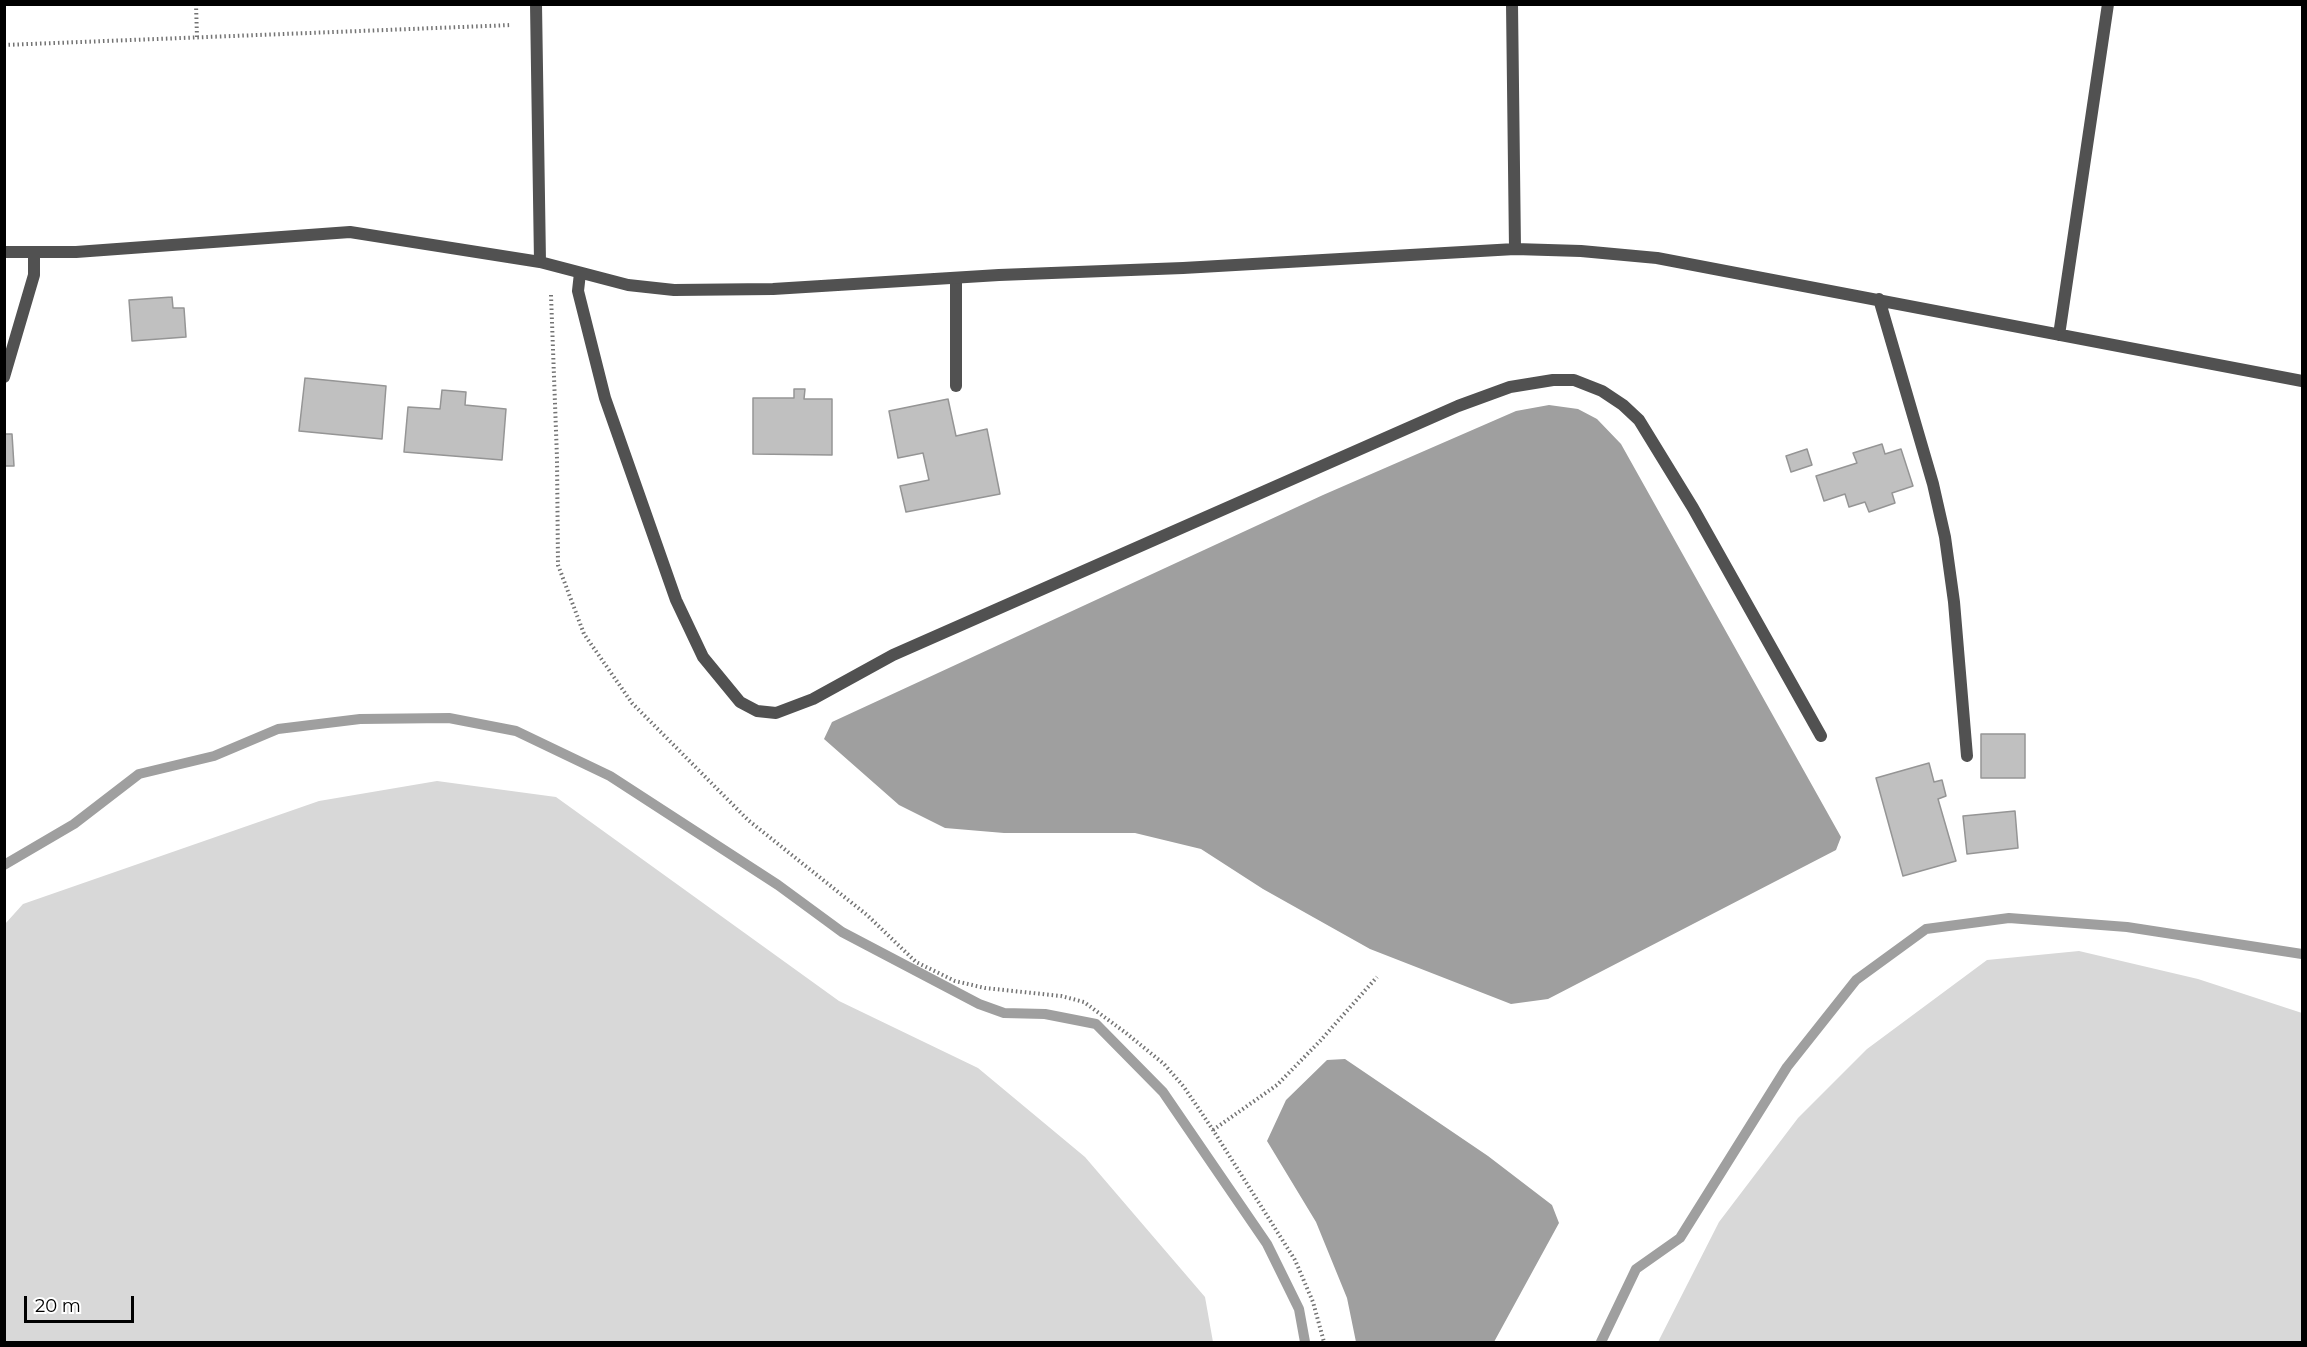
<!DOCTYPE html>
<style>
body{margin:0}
#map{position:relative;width:2307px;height:1347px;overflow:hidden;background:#fff;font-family:Montserrat,sans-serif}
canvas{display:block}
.frame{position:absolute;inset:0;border:6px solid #000;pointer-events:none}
.scale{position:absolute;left:24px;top:1296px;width:110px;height:27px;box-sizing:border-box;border:3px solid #000;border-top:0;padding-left:8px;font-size:18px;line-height:21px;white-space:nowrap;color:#000;-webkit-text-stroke:4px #fff;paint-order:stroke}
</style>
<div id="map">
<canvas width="2307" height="1347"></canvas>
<div class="frame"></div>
<div class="scale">20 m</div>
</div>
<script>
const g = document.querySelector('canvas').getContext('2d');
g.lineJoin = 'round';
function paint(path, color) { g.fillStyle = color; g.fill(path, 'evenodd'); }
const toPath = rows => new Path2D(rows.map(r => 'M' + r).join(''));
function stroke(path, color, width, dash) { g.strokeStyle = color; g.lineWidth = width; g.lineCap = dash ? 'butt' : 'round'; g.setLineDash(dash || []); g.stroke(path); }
paint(toPath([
 [437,781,556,797,839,1001,978,1068,1085,1157,1205,1297,1213,1342,5,1342,5,924,23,904,319,801],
 [2079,951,2198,979,2302,1013,2302,1342,1658,1342,1719,1222,1798,1118,1867,1049,1987,960]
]), '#d8d8d8');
paint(toPath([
 [1549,405,1578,409,1597,419,1621,444,1841,837,1836,850,1548,999,1511,1004,1370,949,1263,889,1201,849,1135,833,1004,833,945,828,899,805,824,739,832,722,1323,495,1516,411],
 [1327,1060,1345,1059,1488,1156,1552,1205,1559,1223,1494,1342,1356,1342,1347,1298,1316,1222,1267,1141,1286,1100]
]), '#9f9f9f');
stroke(toPath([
 [4,865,74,824,139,774,214,756,278,729,360,719,449,718,516,731,610,776,778,885,842,932,979,1004,1004,1013,1045,1014,1096,1024,1163,1092,1267,1244,1299,1309,1305,1342],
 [1601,1342,1636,1269,1680,1238,1787,1067,1856,980,1926,929,2009,918,2127,927,2302,954]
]), '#9f9f9f', 10);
const building = toPath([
 [172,297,173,308,184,308,186,337,132,341,129,300,172,297],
 [305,378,386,386,382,439,299,431,305,378],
 [794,389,805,389,804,399,832,399,832,455,753,454,753,398,794,398,794,389],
 [442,390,466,392,465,405,506,409,502,460,404,452,408,407,440,409,442,390],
 [948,399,956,436,987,429,1000,494,906,512,900,486,929,480,923,453,898,458,889,411,948,399],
 [4,434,12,434,14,466,4,466,4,434],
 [1882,444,1885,454,1901,449,1913,486,1892,493,1895,503,1869,512,1865,502,1849,507,1845,494,1824,501,1816,476,1857,463,1853,453,1882,444],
 [1807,449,1812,465,1791,472,1786,456,1807,449],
 [1981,734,2025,734,2025,778,1981,778,1981,734],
 [1929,763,1934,782,1942,780,1946,796,1938,799,1956,861,1903,876,1876,778,1929,763],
 [2015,811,2018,848,1967,854,1963,816,2015,811]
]);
paint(building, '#c0c0c0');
stroke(building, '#959595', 1.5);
stroke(toPath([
 [196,4,197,37],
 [4,45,512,25],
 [551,295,557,458,558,565,584,634,632,703,748,820,867,915,916,962,955,981,985,988,1061,996,1084,1002,1126,1033,1164,1064,1184,1087,1213,1130,1295,1260,1313,1302,1324,1342],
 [1213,1130,1277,1085,1320,1041,1377,977]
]), '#737373', 4, [1.5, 3]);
stroke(toPath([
 [956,278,956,386]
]), '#515151', 12);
stroke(toPath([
 [536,4,540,262],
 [1512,4,1515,249],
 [4,252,76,252,350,232,540,262,628,285,674,290,773,289,999,275,1183,268,1515,249,1581,251,1657,258,2302,381],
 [580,273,578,291,605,398,676,600,703,657,740,702,757,711,776,713,813,699,893,655,1458,406,1510,387,1553,380,1574,380,1602,391,1623,405,1639,420,1693,508,1821,736],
 [1879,299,1933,484,1945,537,1954,602,1967,756],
 [2059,335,2108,4],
 [4,377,34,275,34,252]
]), '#515151', 12);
</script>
